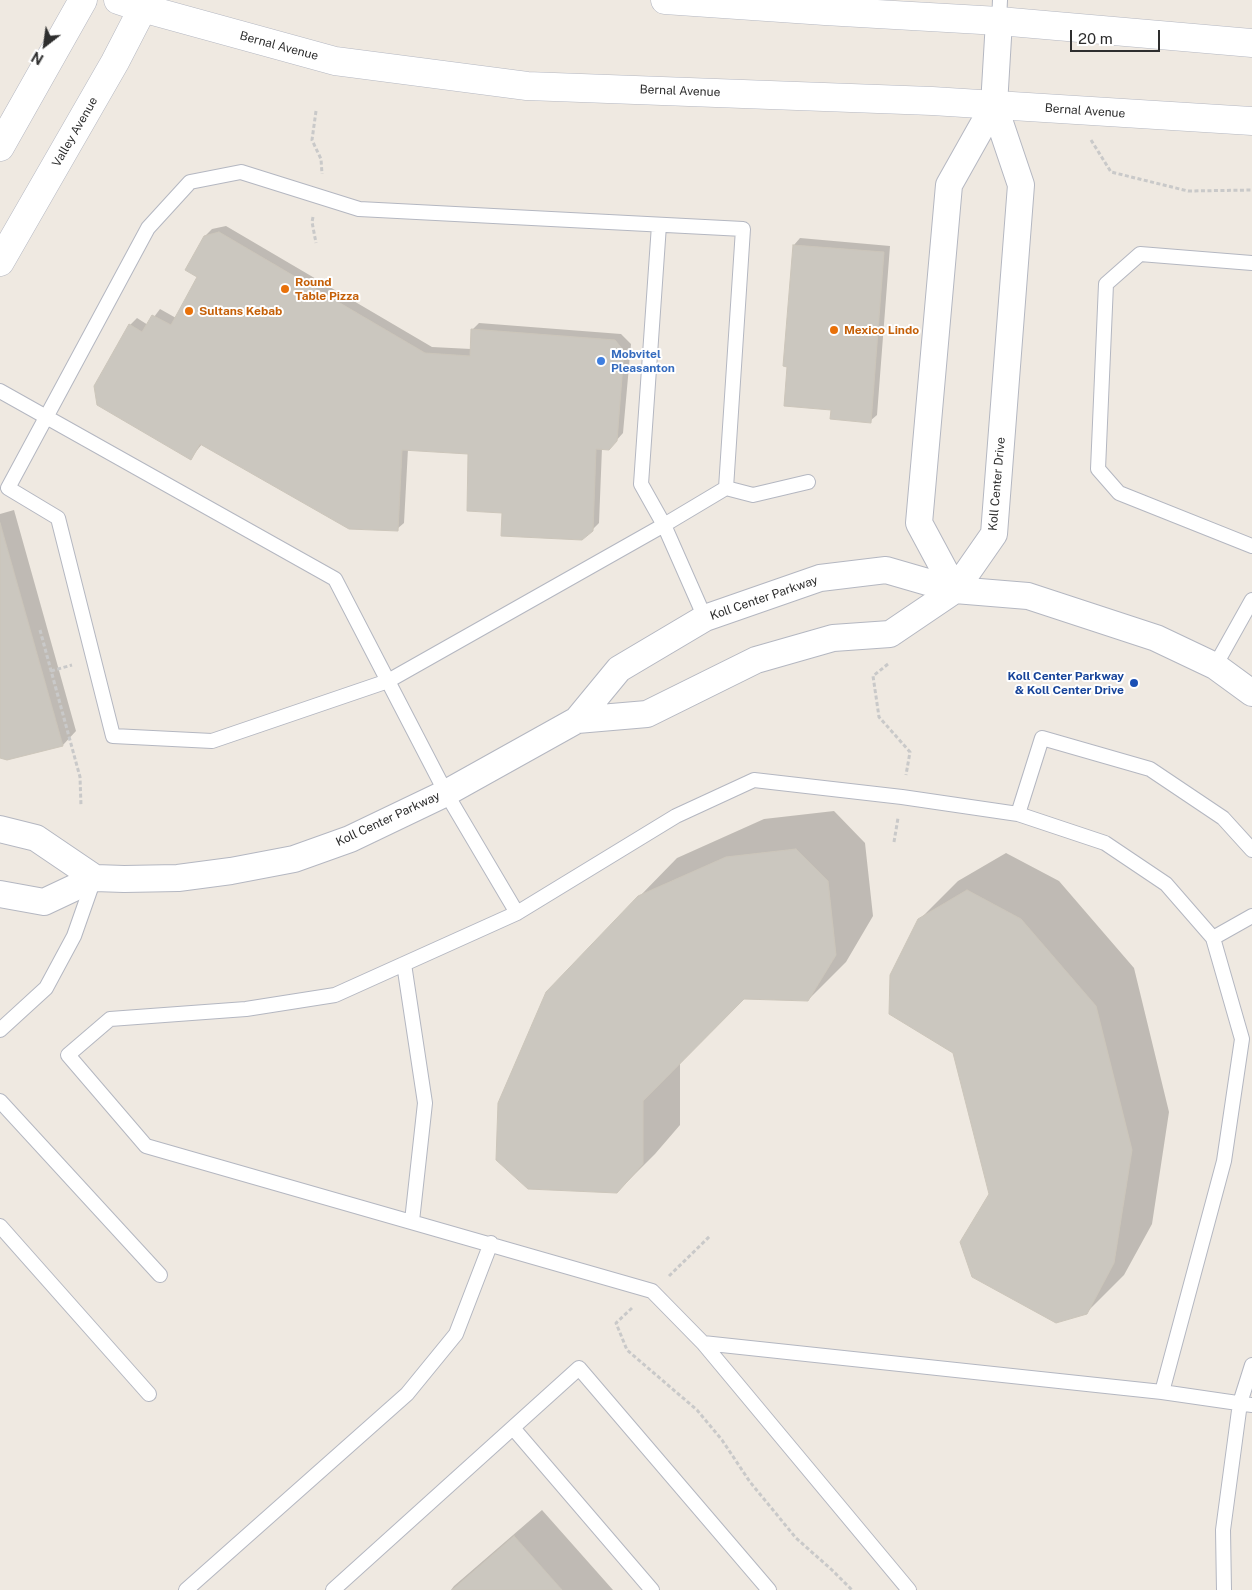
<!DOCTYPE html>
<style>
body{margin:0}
#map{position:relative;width:1252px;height:1590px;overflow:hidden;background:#efe9e1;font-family:"Public Sans",sans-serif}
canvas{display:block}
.north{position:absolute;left:20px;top:20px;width:50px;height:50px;-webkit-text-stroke:4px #fff;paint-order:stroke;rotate:210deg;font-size:14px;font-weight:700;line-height:20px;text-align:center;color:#2e2e2e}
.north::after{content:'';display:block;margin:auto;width:18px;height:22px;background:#2e2e2e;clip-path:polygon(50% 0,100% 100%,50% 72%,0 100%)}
.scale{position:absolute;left:1070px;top:30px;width:90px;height:22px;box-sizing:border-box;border:2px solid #2e2e2e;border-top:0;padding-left:6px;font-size:15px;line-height:18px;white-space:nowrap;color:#2e2e2e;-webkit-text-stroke:4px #fff;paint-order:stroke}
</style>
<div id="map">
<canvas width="1252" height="1590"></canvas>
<div class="north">N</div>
<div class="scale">20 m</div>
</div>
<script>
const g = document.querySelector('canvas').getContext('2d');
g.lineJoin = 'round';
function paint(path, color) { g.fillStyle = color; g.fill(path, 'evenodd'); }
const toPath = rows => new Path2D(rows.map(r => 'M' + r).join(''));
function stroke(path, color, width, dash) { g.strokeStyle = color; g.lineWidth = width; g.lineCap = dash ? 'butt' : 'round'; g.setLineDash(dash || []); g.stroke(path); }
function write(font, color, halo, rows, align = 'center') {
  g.font = font + ' "Public Sans",sans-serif'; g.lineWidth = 4; g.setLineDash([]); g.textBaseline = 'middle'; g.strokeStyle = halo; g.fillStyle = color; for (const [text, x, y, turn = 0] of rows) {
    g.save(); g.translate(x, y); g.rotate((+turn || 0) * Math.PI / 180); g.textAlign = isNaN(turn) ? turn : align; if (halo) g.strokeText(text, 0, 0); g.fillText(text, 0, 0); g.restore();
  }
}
paint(toPath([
 [226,226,432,347,471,349,473,329,479,323,621,334,631,344,623,433,615,442,602,448,599,523,592,530,503,512,470,452,408,449,404,523,397,529,202,444,191,458,95,387,130,325,137,318,148,325,160,309,176,318,199,277,205,236,212,229],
 [800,238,890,246,877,415,870,421,832,409,794,245],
 [14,510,76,731,63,745,0,756,0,514],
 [834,811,865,843,873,916,846,962,808,1000,743,998,680,1062,680,1125,655,1154,617,1192,639,897,677,858,764,819],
 [1006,853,1059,881,1134,968,1169,1112,1152,1224,1124,1275,1086,1313,990,1194,919,920,958,881],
 [542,1510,613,1590,451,1590,454,1586]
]), '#0003');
const building = toPath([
 [219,232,425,353,470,356,471,329,615,340,624,351,617,441,609,450,596,449,593,531,582,540,501,536,502,513,467,511,468,454,402,450,398,531,349,529,200,444,191,460,97,405,94,386,129,324,142,332,152,315,171,325,197,277,185,270,204,236,219,232],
 [793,245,884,252,871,423,830,419,831,410,784,406,787,367,783,366,793,245],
 [0,523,63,746,7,760,0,758,0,523],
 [796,849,828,881,836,955,808,1001,744,999,643,1101,643,1164,617,1193,528,1189,496,1160,498,1103,546,992,638,896,726,857,796,849],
 [967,890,1021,919,1096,1006,1132,1150,1114,1263,1087,1314,1056,1323,972,1277,960,1242,989,1194,953,1053,889,1014,890,975,918,919,967,890],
 [514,1536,562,1590,452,1590,514,1536]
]);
paint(building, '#cbc7bf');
stroke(building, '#cbc5ba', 1);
const service = toPath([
 [999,21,1000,0],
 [659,225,641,484,664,525,388,681,212,741,113,736,58,518,8,488,148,228,190,182,241,172,359,209,743,229,726,488,664,525,705,618],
 [1252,263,1140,254,1106,284,1098,469,1119,493,1252,546],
 [0,391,335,579,446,793,517,913],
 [726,488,753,495,808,482],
 [1215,666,1252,600],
 [1018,814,1042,738,1150,769,1223,818,1252,850],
 [1213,938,1252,916],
 [404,964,425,1103,412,1221],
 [0,1030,46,988,74,936,94,879],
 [0,1101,160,1275],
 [0,1226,149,1394],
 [703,1343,1162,1392,1252,1405],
 [513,1428,652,1590],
 [186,1590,407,1394,456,1334,491,1243],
 [333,1590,579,1368,769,1590],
 [909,1590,703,1343,652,1291,146,1146,68,1055,110,1019,246,1009,335,995,517,913,676,816,754,780,902,797,1018,814,1105,843,1166,884,1213,938,1242,1039,1224,1161,1162,1392],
 [1224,1590,1223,1530,1240,1403,1252,1365]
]);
const minor = toPath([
 [955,590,919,523,949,185,994,105],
 [577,720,647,714,756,660,833,638,890,634,955,590,994,534,1021,185,994,105,999,21],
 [0,829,36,838,95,878],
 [0,894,44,902,95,878,124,879,178,878,231,871,294,859,350,839,446,793,577,720,619,669,705,618,820,578,886,570,955,590,1028,596,1156,638,1215,666,1252,693]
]);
const secondary = toPath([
 [118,0,142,8,335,61,527,86,932,101,1252,121],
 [665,0,825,11,999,21,1252,43],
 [0,147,83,0],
 [0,262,115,62,147,0]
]);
stroke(service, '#b4b7c1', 16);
stroke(minor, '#b4b7c1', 28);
stroke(secondary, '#b4b7c1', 29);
stroke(toPath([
 [316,111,312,140,321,159,322,174],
 [1091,140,1111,172,1188,191,1252,190],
 [313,217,312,222,316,243],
 [40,630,80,777,81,806],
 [888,664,873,676,879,717,910,752,906,775],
 [51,671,72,665],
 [894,842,898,818],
 [669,1276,710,1236],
 [632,1308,616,1323,627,1350,697,1410,722,1440,750,1482,796,1538,832,1570,852,1590]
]), '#c9c9c9', 3, [4, 2.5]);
stroke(service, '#fff', 14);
stroke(minor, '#fff', 26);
stroke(secondary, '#fff', 28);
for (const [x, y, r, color] of [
 [285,289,5,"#e8710a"],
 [189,311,5,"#e8710a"],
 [834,330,5,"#e8710a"],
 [601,361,5,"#3f7fe0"],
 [1134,683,5,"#1a4fb4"]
]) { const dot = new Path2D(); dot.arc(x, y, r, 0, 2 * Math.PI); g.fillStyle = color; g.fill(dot); stroke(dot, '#fff', 2); }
write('12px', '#2e2e2e', '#fff', [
 ["Bernal Avenue",279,46,15],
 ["Bernal Avenue",680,91,2],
 ["Bernal Avenue",1085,111,4],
 ["Valley Avenue",75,132,-60],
 ["Koll Center Drive",997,484,-85],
 ["Koll Center Parkway",764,598,-19],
 ["Koll Center Parkway",388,819,-25]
]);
write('bold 12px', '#c56008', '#fff', [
 ["Round",295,282],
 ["Table Pizza",295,296],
 ["Sultans Kebab",199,311],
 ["Mexico Lindo",844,330]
], 'left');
write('bold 12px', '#366cbe', '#fff', [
 ["Mobvitel",611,354],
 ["Pleasanton",611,368]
], 'left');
write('bold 12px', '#164399', '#fff', [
 ["Koll Center Parkway",1124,676],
 ["& Koll Center Drive",1124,690]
], 'right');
</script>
